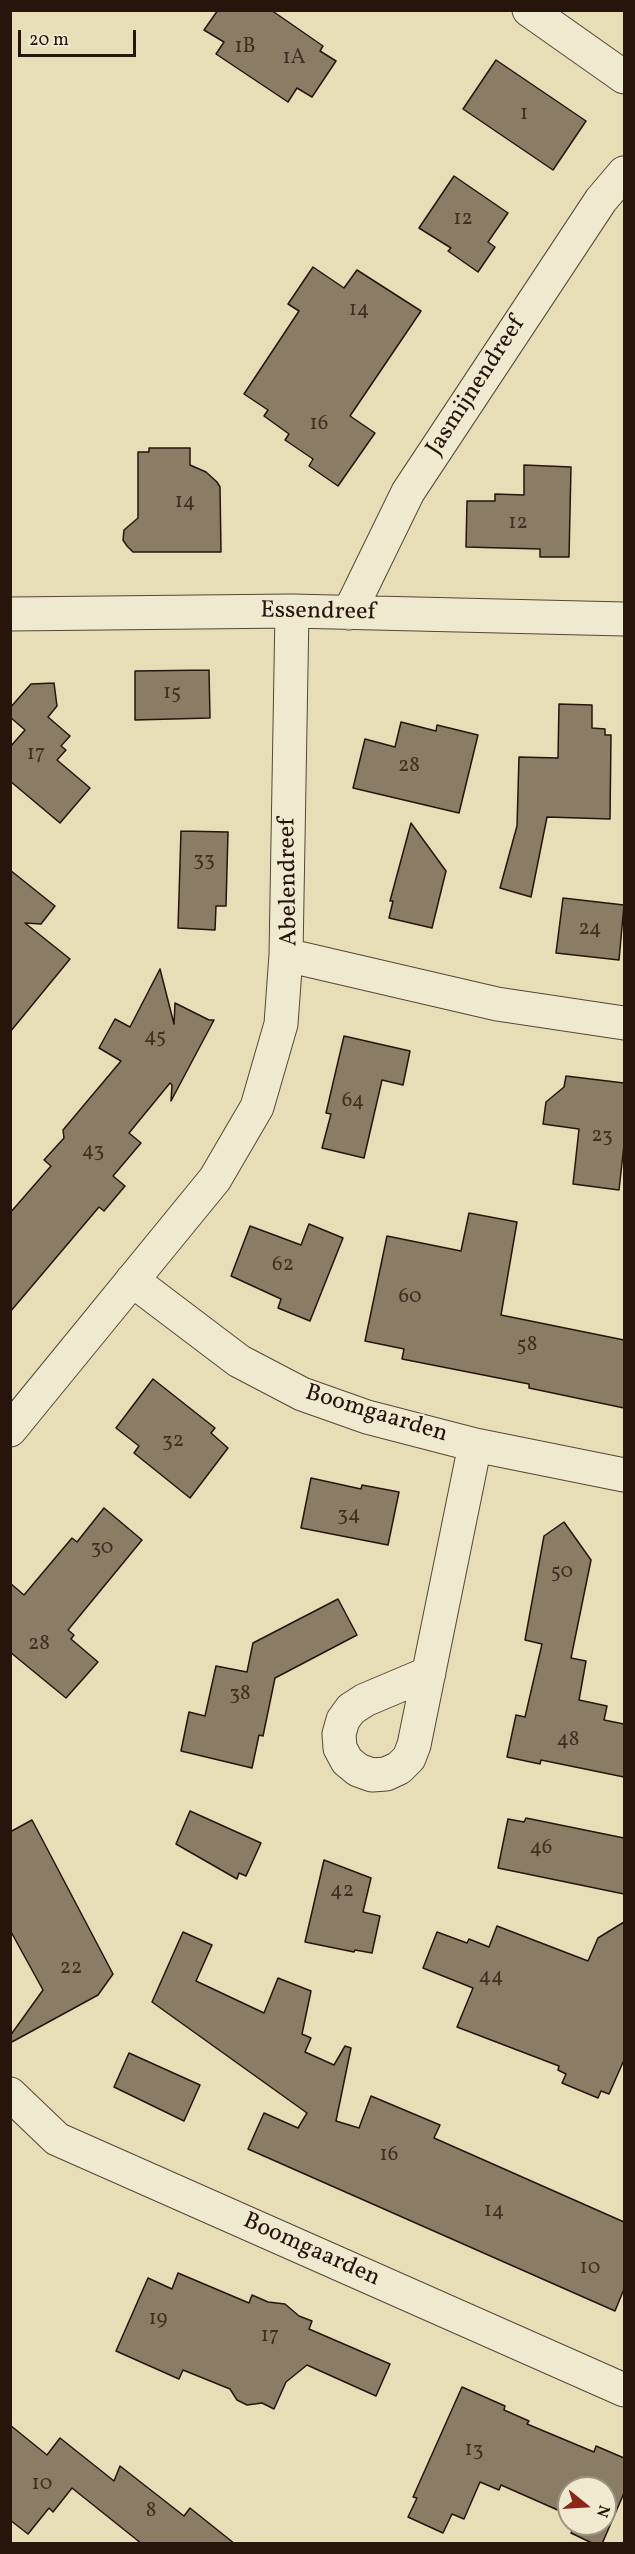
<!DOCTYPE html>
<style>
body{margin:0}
#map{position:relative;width:635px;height:2554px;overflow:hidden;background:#e7ddb7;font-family:Vollkorn,serif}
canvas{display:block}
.frame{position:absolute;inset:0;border:12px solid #27150c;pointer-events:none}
.north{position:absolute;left:557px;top:2476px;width:60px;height:60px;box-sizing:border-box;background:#efe9d0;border:2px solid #9f9482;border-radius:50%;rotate:108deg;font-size:16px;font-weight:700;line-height:24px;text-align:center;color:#27150c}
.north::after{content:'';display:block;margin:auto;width:21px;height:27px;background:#8f2418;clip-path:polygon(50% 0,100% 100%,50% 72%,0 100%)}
.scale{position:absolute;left:18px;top:30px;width:118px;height:27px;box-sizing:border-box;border:3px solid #27150c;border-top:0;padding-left:8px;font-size:18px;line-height:21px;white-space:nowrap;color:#27150c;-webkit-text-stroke:4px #efe9d0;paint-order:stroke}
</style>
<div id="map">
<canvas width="635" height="2554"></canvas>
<div class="frame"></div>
<div class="north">N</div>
<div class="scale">20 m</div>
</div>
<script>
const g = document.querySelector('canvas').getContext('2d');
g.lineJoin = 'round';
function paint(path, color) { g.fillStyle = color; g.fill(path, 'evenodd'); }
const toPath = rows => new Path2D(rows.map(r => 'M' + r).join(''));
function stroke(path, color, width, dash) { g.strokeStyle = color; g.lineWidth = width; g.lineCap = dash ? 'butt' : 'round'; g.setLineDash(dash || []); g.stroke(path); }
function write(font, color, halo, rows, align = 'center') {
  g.font = font + ' Vollkorn,serif'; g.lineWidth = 4.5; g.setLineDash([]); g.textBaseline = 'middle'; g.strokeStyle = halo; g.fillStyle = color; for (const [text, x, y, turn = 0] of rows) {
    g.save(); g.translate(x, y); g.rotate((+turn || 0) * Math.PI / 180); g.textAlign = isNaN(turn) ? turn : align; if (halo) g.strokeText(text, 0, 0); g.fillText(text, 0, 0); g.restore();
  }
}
const building = toPath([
 [218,10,271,10,323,46,320,51,336,61,312,97,297,88,288,102,216,54,224,42,204,30,218,10],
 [496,60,586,121,553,170,463,109,496,60],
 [454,176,508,213,488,242,495,247,478,272,448,251,451,248,419,228,454,176],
 [313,267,344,288,357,270,421,311,350,416,375,433,338,486,309,466,313,459,285,440,289,434,264,416,268,410,244,394,299,311,288,304,313,267],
 [149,448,190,448,190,465,206,472,217,482,220,487,221,552,133,552,127,546,123,540,124,530,138,518,138,452,149,452,149,448],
 [524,465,571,467,569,557,540,557,540,549,466,547,467,501,495,501,495,494,524,495,524,465],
 [209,670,210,718,135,720,135,671,209,670],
 [54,683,57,706,48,717,70,736,61,746,66,750,57,760,90,788,60,823,10,781,10,747,25,730,10,717,10,708,31,684,54,683],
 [559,704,592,705,592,728,605,729,605,735,611,735,610,819,547,817,531,897,500,888,517,826,519,757,558,758,559,704],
 [401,722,436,731,437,725,478,735,459,813,353,788,365,739,395,747,401,722],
 [411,823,446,871,432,928,389,918,393,901,390,901,411,823],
 [181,831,228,832,226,906,216,906,215,930,178,928,181,831],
 [10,870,55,906,41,924,25,923,70,959,10,1032,10,870],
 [563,898,624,905,619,960,556,953,563,898],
 [160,969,174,1024,175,1003,209,1020,214,1020,171,1101,172,1085,170,1083,129,1133,141,1143,113,1176,125,1186,104,1211,99,1207,10,1312,10,1213,51,1166,44,1160,64,1138,63,1130,121,1061,99,1048,115,1019,130,1027,160,969],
 [344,1036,410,1051,403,1085,382,1080,364,1158,322,1148,331,1114,326,1113,344,1036],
 [566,1076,624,1083,624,1145,619,1190,573,1184,579,1129,543,1124,546,1102,564,1087,566,1076],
 [469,1213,517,1222,501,1315,624,1340,624,1408,529,1388,529,1384,402,1359,404,1349,365,1341,387,1236,461,1251,469,1213],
 [309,1224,343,1238,310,1321,278,1308,281,1299,231,1276,250,1226,301,1245,309,1224],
 [153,1379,215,1428,211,1433,228,1448,190,1498,134,1453,139,1446,116,1428,153,1379],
 [311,1478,361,1489,362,1485,399,1492,388,1545,301,1528,311,1478],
 [104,1508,142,1540,68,1630,74,1635,71,1639,98,1662,66,1698,10,1652,10,1583,24,1595,72,1538,77,1542,104,1508],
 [564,1522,591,1560,571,1658,586,1661,579,1700,607,1706,604,1720,624,1724,624,1777,541,1760,540,1764,507,1757,516,1715,525,1717,542,1644,525,1640,544,1536,564,1522],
 [338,1599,357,1635,275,1678,263,1736,259,1735,252,1768,181,1751,189,1712,205,1716,216,1666,247,1672,253,1643,338,1599],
 [190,1811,261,1843,246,1876,239,1873,237,1879,176,1844,190,1811],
 [526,1818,624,1838,624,1894,498,1868,508,1819,524,1822,526,1818],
 [32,1820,113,1974,98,1995,10,2043,10,2036,43,1990,10,1930,10,1832,32,1820],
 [324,1860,371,1878,363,1912,380,1916,372,1953,355,1950,354,1952,305,1942,324,1860],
 [624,1922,624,2060,609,2094,601,2091,598,2098,562,2083,566,2074,558,2070,559,2066,457,2027,473,1988,423,1968,437,1932,467,1943,469,1939,489,1947,497,1926,588,1961,598,1938,624,1922],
 [183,1932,212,1945,196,1981,264,2013,278,1978,311,1991,302,2034,311,2038,305,2052,334,2065,345,2046,351,2048,336,2121,359,2128,371,2096,440,2125,434,2138,624,2222,624,2289,615,2311,248,2149,264,2113,298,2128,307,2113,152,2002,183,1932],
 [129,2053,200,2085,184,2121,114,2087,129,2053],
 [178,2273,249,2303,252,2295,268,2302,285,2304,299,2316,312,2321,309,2329,390,2364,376,2396,307,2365,286,2382,274,2409,262,2403,247,2405,237,2400,230,2389,183,2370,179,2379,116,2351,148,2278,172,2289,178,2273],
 [462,2387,505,2406,504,2410,529,2421,527,2424,594,2452,596,2446,624,2458,624,2493,602,2544,594,2544,571,2533,575,2524,605,2524,605,2488,569,2488,569,2515,501,2485,499,2490,480,2482,464,2519,452,2514,443,2533,408,2517,417,2498,413,2497,462,2387],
 [10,2425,47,2455,60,2438,114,2481,120,2466,184,2516,190,2508,235,2544,142,2544,72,2488,53,2512,49,2508,28,2534,10,2520,10,2425]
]);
paint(building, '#8b7d65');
stroke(building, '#27150c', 1.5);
const minor = toPath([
 [529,10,624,77],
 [292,611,286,955,497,1004,624,1023],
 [349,613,408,492,601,200,624,173],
 [10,614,292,611,624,619],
 [132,1280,239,1361,302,1394,367,1417,475,1445,624,1475],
 [10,1430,215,1179,257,1107,281,1024,286,955],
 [429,1673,365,1700,351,1709,343,1720,339,1734,340,1748,347,1761,358,1770,372,1775,386,1774,399,1768,409,1758,414,1745,475,1445],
 [10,2094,57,2139,624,2390]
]);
stroke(minor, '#574737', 35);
stroke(minor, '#efe9d0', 33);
write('21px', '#402f22', null, [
 ["1B",245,48],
 ["1A",294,59],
 ["1",524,115],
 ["12",463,220],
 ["14",359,311],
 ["16",319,425],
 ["14",185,503],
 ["12",518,524],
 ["15",172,694],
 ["17",36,755],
 ["28",409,767],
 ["33",204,861],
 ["24",590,930],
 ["45",155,1038],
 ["64",353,1102],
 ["23",602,1137],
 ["43",93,1152],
 ["62",283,1266],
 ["60",410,1298],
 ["58",527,1346],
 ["32",173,1442],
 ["34",349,1516],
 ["30",102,1549],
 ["50",562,1573],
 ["28",39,1645],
 ["38",240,1695],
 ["48",568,1741],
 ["46",541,1849],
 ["42",342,1892],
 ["22",71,1969],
 ["44",491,1978],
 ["16",389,2156],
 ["14",494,2212],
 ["10",590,2269],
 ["19",158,2320],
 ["17",270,2337],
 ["13",474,2451],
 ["10",42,2485],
 ["8",151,2512]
]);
write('24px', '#27150c', '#efe9d0', [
 ["Jasmijnendreef",477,387,-57],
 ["Essendreef",318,613,1],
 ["Abelendreef",290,882,-91],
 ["Boomgaarden",376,1415,17],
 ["Boomgaarden",311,2251,24]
]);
</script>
